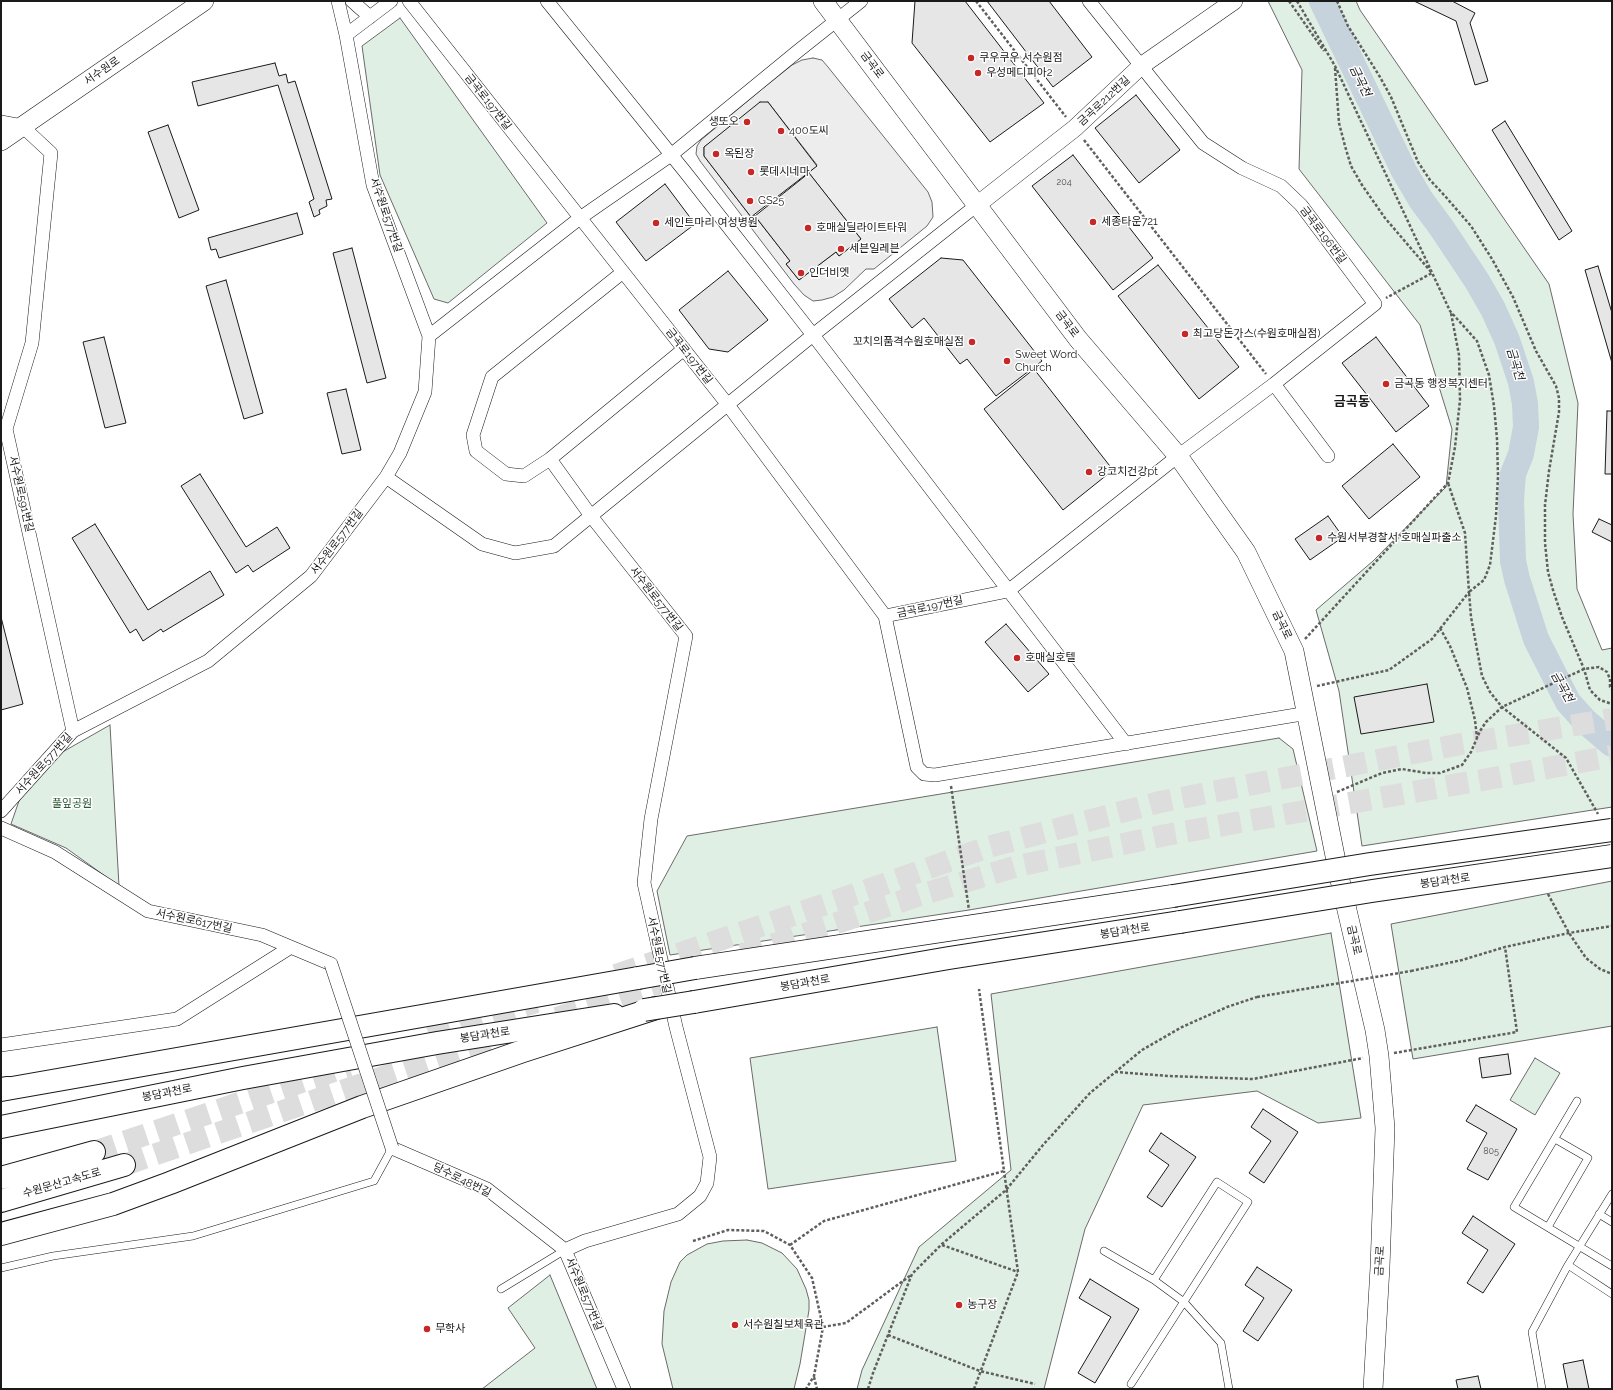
<!DOCTYPE html>
<meta charset="utf-8">
<style>
body{margin:0}
#map{position:relative;width:1613px;height:1390px;overflow:hidden;background:#fff;font-family:Raleway,sans-serif}
canvas{display:block}
.frame{position:absolute;inset:0;border:2px solid #1a1a1a;pointer-events:none}
</style>
<div id="map">
<canvas width="1613" height="1390"></canvas>
<div class="frame"></div>
</div>
<script>
const g = document.querySelector('canvas').getContext('2d');
g.lineJoin = 'round';
function paint(path, color) { g.fillStyle = color; g.fill(path, 'evenodd'); }
const toPath = rows => new Path2D(rows.map(r => 'M' + r).join(''));
function stroke(path, color, width, dash) { g.strokeStyle = color; g.lineWidth = width; g.lineCap = dash ? 'butt' : 'round'; g.setLineDash(dash || []); g.stroke(path); }
function write(font, color, halo, rows, align = 'center') {
  g.font = font + ' Raleway,"Noto Sans KR",sans-serif'; g.lineWidth = 3; g.setLineDash([]); g.textBaseline = 'middle'; g.strokeStyle = halo; g.fillStyle = color; for (const [text, x, y, turn = 0] of rows) {
    g.save(); g.translate(x, y); g.rotate((+turn || 0) * Math.PI / 180); g.textAlign = isNaN(turn) ? turn : align; if (halo) g.strokeText(text, 0, 0); g.fillText(text, 0, 0); g.restore();
  }
}
const green = toPath([
 [1268,1,1356,1,1360,10,1549,284,1578,403,1573,514,1577,589,1602,650,1612,648,1612,807,1362,846,1339,691,1316,610,1373,561,1446,487,1452,429,1420,325,1299,169,1302,70,1268,1],
 [400,18,547,223,448,303,434,299,380,175,362,46,400,18],
 [110,725,119,886,66,848,11,824,20,798,59,754,110,725],
 [1279,738,1293,749,1317,851,969,910,670,955,657,891,687,836,1279,738],
 [1612,881,1612,1026,1413,1059,1391,924,1612,881],
 [1331,933,1361,1118,1318,1123,1257,1091,1143,1105,1085,1229,1044,1389,857,1389,862,1370,919,1247,1011,1170,991,994,1331,933],
 [937,1027,956,1161,768,1189,750,1058,937,1027],
 [1535,1058,1560,1073,1535,1115,1510,1100,1535,1058],
 [747,1240,762,1243,782,1253,797,1269,806,1289,809,1300,809,1310,800,1364,794,1389,673,1389,662,1344,664,1311,671,1282,680,1262,687,1255,707,1244,723,1241,747,1240],
 [550,1275,597,1389,482,1389,535,1348,508,1308,550,1275]
]);
paint(green, '#e0efe3');
stroke(green, '#6a6a6a', 1);
const parking = toPath([
 [813,58,822,60,828,67,928,192,932,202,933,217,927,226,874,269,866,269,844,290,833,297,822,300,813,301,804,295,794,284,700,161,696,154,697,146,701,140,762,89,792,65,802,60,813,58],
 [768,102,817,165,809,173,861,239,839,256,836,252,799,280,786,264,790,261,754,215,751,217,704,156,704,147,768,102]
]);
paint(parking, '#ededed');
stroke(parking, '#6a6a6a', 1);
stroke(toPath([
 [1322,1,1404,171,1421,200,1441,227,1477,281,1493,309,1507,340,1521,382,1525,404,1526,427,1521,454,1513,474,1511,500,1513,561,1517,579,1536,639,1568,702,1585,721,1612,744]
]), '#c6d2dc', 26);
const building = toPath([
 [915,1,965,1,1044,103,990,142,912,43,915,1],
 [987,1,1049,1,1092,57,1053,87,987,1],
 [1414,1,1452,1,1475,13,1470,23,1488,81,1475,85,1456,21,1414,1],
 [275,63,279,76,286,74,288,83,295,81,332,199,326,200,327,206,319,210,320,214,314,217,309,202,314,199,278,85,198,106,192,82,275,63],
 [1136,95,1180,150,1139,183,1095,128,1136,95],
 [760,102,768,102,817,166,751,217,704,156,704,147,760,102],
 [1505,121,1572,231,1559,240,1492,130,1505,121],
 [168,125,199,210,179,218,148,132,168,125],
 [1073,155,1153,258,1113,290,1032,186,1073,155],
 [809,173,861,239,839,256,836,252,799,280,786,264,790,261,755,216,809,173],
 [665,184,695,224,646,261,616,222,665,184],
 [297,213,303,234,219,258,216,249,211,250,208,238,297,213],
 [352,248,386,378,367,383,333,253,352,248],
 [941,258,963,260,1042,361,996,396,967,359,960,364,924,318,912,328,889,299,941,258],
 [1158,265,1239,367,1199,399,1118,296,1158,265],
 [1598,266,1612,313,1612,363,1585,270,1598,266],
 [728,271,768,320,728,352,709,349,679,310,728,271],
 [226,280,263,413,244,419,206,286,226,280],
 [104,337,126,423,105,428,83,342,104,337],
 [1376,337,1429,406,1396,432,1342,363,1376,337],
 [1034,369,1113,470,1063,510,984,409,1034,369],
 [346,389,361,450,342,454,327,393,346,389],
 [1607,411,1612,411,1612,474,1605,474,1607,411],
 [1393,444,1420,477,1369,519,1342,486,1393,444],
 [200,474,246,547,277,527,290,548,253,572,248,565,236,573,181,486,200,474],
 [1328,516,1343,537,1310,560,1295,539,1328,516],
 [1599,519,1612,525,1612,542,1592,532,1599,519],
 [95,524,148,610,210,571,224,595,163,632,161,629,143,641,136,629,130,633,72,538,95,524],
 [1,617,23,704,1,710,1,617],
 [1006,624,1049,674,1028,692,985,642,1006,624],
 [1427,684,1434,722,1361,734,1354,697,1427,684],
 [1508,1054,1511,1074,1482,1078,1479,1058,1508,1054],
 [1476,1105,1517,1129,1488,1180,1467,1169,1487,1133,1466,1121,1476,1105],
 [1263,1109,1298,1132,1264,1183,1249,1173,1271,1141,1251,1127,1263,1109],
 [1161,1133,1196,1157,1162,1207,1147,1197,1169,1165,1149,1151,1161,1133],
 [1473,1216,1515,1244,1483,1293,1467,1283,1488,1250,1462,1233,1473,1216],
 [1257,1267,1292,1290,1258,1341,1243,1331,1264,1298,1245,1285,1257,1267],
 [1090,1279,1139,1309,1095,1383,1078,1373,1111,1317,1079,1298,1090,1279],
 [1583,1360,1589,1389,1568,1389,1563,1364,1583,1360],
 [1478,1376,1481,1389,1458,1389,1456,1380,1478,1376]
]);
paint(building, '#e6e6e6');
stroke(building, '#1a1a1a', 1);
stroke(toPath([
 [742,955,920,895,1018,866,1166,835,1488,779,1612,756],
 [616,975,876,887,988,847,1160,802,1461,744,1612,719],
 [557,1018,674,978],
 [430,1038,536,1002],
 [94,1152,349,1066],
 [124,1165,492,1040]
]), '#ddd', 22, [22, 11]);
const service = toPath([
 [1577,1101,1514,1207,1612,1266],
 [1599,1214,1612,1222],
 [1548,1227,1588,1158,1555,1139],
 [1104,1251,1154,1280,1184,1302,1221,1343,1229,1389],
 [1568,1265,1612,1294],
 [1,1268,53,1256,193,1236,374,1181,392,1148],
 [501,1289,565,1250],
 [1131,1384,1248,1202,1217,1182,1154,1280],
 [1542,1389,1532,1332,1568,1265,1612,1194]
]);
const minor = toPath([
 [352,1,370,17],
 [409,1,728,405,885,616,917,767,924,774,935,775,1308,713],
 [547,1,686,173,813,335,1126,744],
 [346,35,391,1],
 [1,122,22,126,51,153,32,343,6,429,73,731],
 [623,272,492,377,473,435,476,451,506,474,524,476,550,459,684,349],
 [429,336,580,218,671,155,798,51,861,1],
 [1274,384,1328,456],
 [550,459,591,516,686,636,651,819,644,883,676,1027,710,1157,707,1183,700,1196,678,1214,585,1241,565,1250],
 [386,477,482,544,515,553,554,546,813,335,977,205],
 [885,616,1008,591,1178,456,1274,384,1375,304,1301,205,1281,186,1242,168,1203,143,1089,1],
 [1,811,73,731,208,661,311,576,386,477,400,453,425,392,429,336,373,185,346,35,338,1],
 [1,828,55,852,148,911,262,935,331,964],
 [1,1045,177,1019,291,947],
 [392,1148,487,1189,565,1250,624,1389]
]);
const tertiary = toPath([
 [977,205,1075,128,1141,66,1234,1]
]);
const secondary = toPath([
 [823,1,1078,339,1178,456,1246,552,1294,651,1339,876,1375,1030,1379,1056,1385,1128,1380,1267,1373,1389],
 [1,141,204,1]
]);
const trunk = toPath([
 [695,968,1173,896],
 [694,1002,949,958,1180,922],
 [1,1090,638,978],
 [1,1127,243,1078,437,1043,614,1015]
]);
const motorway = toPath([
 [1,1089,8,1088],
 [1,1178,94,1152],
 [1,1201,124,1165],
 [1,1234,113,1204,170,1183,362,1107,523,1051,656,1008]
]);
stroke(service, '#1a1a1a', 8);
stroke(minor, '#1a1a1a', 14);
stroke(tertiary, '#1a1a1a', 18);
stroke(secondary, '#1a1a1a', 20);
stroke(trunk, '#1a1a1a', 24);
stroke(motorway, '#1a1a1a', 24);
stroke(toPath([
 [976,1,1066,117],
 [1289,1,1324,51],
 [1297,1,1335,66,1450,311,1477,341,1489,375,1494,406,1497,439,1498,476,1496,516,1490,565,1484,580,1469,592,1471,617,1482,676,1490,692,1502,707,1566,758,1598,814],
 [1337,1,1348,26,1380,77,1391,97,1418,162,1430,180,1445,196,1471,226,1492,259,1513,297,1536,351,1556,386,1559,398,1559,412,1549,471,1545,505,1545,543,1548,572,1553,590,1562,617,1584,669,1590,690,1600,700,1612,704],
 [1335,68,1339,123,1345,146,1351,166,1362,185,1385,218,1432,273,1386,298],
 [1084,140,1266,374],
 [1440,628,1450,646,1467,688,1475,720,1477,738],
 [1305,639,1448,483,1455,447,1460,400,1459,355,1451,313],
 [1317,686,1389,670,1432,639,1469,592,1465,533,1448,483],
 [951,786,969,910],
 [1337,792,1382,773,1402,769,1426,773,1440,773,1462,765,1471,752,1480,731,1486,722,1502,707,1584,669,1599,667,1607,672,1610,679,1610,687,1612,689],
 [1548,894,1569,933,1586,958,1600,969,1612,974],
 [1411,971,1462,960,1505,947,1569,933,1612,926],
 [1394,1053,1517,1032,1505,947],
 [1115,1072,1169,1076,1253,1079,1363,1058],
 [693,1241,728,1230,764,1231,790,1245,812,1278,823,1327,814,1376,806,1389],
 [790,1245,824,1221,1004,1171,979,989],
 [942,1245,1018,1272],
 [823,1327,846,1323,911,1275],
 [888,1335,980,1371,1035,1384],
 [814,1377,817,1389],
 [868,1389,873,1373,912,1274,942,1244,1006,1190,1043,1145,1090,1093,1142,1050,1182,1027,1227,1007,1257,997],
 [974,1389,1018,1272,1004,1171]
]), '#5f5f5f', 2.5, [3, 2]);
stroke(service, '#fff', 7);
stroke(minor, '#fff', 13);
stroke(tertiary, '#fff', 17);
stroke(secondary, '#fff', 19);
stroke(trunk, '#fff', 22);
stroke(motorway, '#fff', 22);
const minorBridge = toPath([
 [331,964,392,1148]
]);
const trunkBridge = toPath([
 [1173,896,1370,864,1612,830],
 [1180,922,1372,891,1612,856],
 [638,978,695,968],
 [644,1010,694,1002]
]);
stroke(minorBridge, '#1a1a1a', 14, []);
stroke(trunkBridge, '#1a1a1a', 24, []);
stroke(toPath([
 [1257,997,1411,971]
]), '#5f5f5f', 2.5, [3, 2]);
stroke(minorBridge, '#fff', 13);
stroke(trunkBridge, '#fff', 22);
for (const [x, y, r, color] of [
 [971,58,4,"#c62828"],
 [978,73,4,"#c62828"],
 [747,122,4,"#c62828"],
 [781,131,4,"#c62828"],
 [716,154,4,"#c62828"],
 [751,172,4,"#c62828"],
 [750,201,4,"#c62828"],
 [1093,222,4,"#c62828"],
 [656,223,4,"#c62828"],
 [808,228,4,"#c62828"],
 [841,249,4,"#c62828"],
 [801,273,4,"#c62828"],
 [1185,334,4,"#c62828"],
 [972,342,4,"#c62828"],
 [1007,361,4,"#c62828"],
 [1386,384,4,"#c62828"],
 [1089,472,4,"#c62828"],
 [1319,538,4,"#c62828"],
 [1017,658,4,"#c62828"],
 [959,1305,4,"#c62828"],
 [735,1325,4,"#c62828"],
 [427,1329,4,"#c62828"]
]) { const dot = new Path2D(); dot.arc(x, y, r, 0, 2 * Math.PI); g.fillStyle = color; g.fill(dot); stroke(dot, '#fff', 1.5); }
write('9px', '#4d4d4d', null, [
 ["204",1064,182],
 ["805",1491,1151]
]);
write('11px', '#1a1a1a', '#fff', [
 ["쿠우쿠우 서수원점",979,58],
 ["우성메디피아2",986,73],
 ["생또오",739,122,"right"],
 ["400도씨",789,131],
 ["옥된장",724,154],
 ["롯데시네마",759,172],
 ["GS25",758,201],
 ["세종타운721",1101,222],
 ["세인트마리 여성병원",664,223],
 ["호매실딜라이트타워",816,228],
 ["세븐일레븐",849,249],
 ["인더비엣",809,273],
 ["최고당돈가스(수원호매실점)",1193,334],
 ["꼬치의품격수원호매실점",964,342,"right"],
 ["Sweet Word",1015,355],
 ["Church",1015,368],
 ["금곡동 행정복지센터",1394,384],
 ["강코치건강pt",1097,472],
 ["수원서부경찰서 호매실파출소",1327,538],
 ["호매실호텔",1025,658],
 ["농구장",967,1305],
 ["서수원칠보체육관",743,1325],
 ["무학사",435,1329]
], 'left');
write('11px', '#1a1a1a', '#fff', [
 ["금곡로",872,65,53],
 ["서수원로",102,71,-35],
 ["금곡로212번길",1104,101,-43],
 ["금곡로197번길",488,102,52],
 ["서수원로577번길",386,215,71],
 ["금곡로196번길",1323,235,53],
 ["금곡로",1067,324,53],
 ["금곡로197번길",689,356,52],
 ["서수원로591번길",21,494,77],
 ["서수원로577번길",337,542,-53],
 ["서수원로577번길",656,599,52],
 ["금곡로197번길",930,607,-12],
 ["금곡로",1282,625,64],
 ["서수원로577번길",44,764,-48],
 ["봉담과천로",1445,881,-8],
 ["서수원로617번길",194,921,12],
 ["봉담과천로",1125,931,-9],
 ["금곡로",1354,940,77],
 ["서수원로577번길",659,955,78],
 ["봉담과천로",805,983,-10],
 ["봉담과천로",485,1035,-9],
 ["봉담과천로",167,1093,-11],
 ["당수로48번길",462,1180,26],
 ["수원문산고속도로",62,1183,-16],
 ["금곡로",1380,1261,-87],
 ["서수원로577번길",584,1294,67]
]);
write('11px', '#2b5a34', '#fff', [
 ["풀잎공원",72,804]
]);
write('italic 12px', '#1a1a1a', '#fff', [
 ["금곡천",1360,81,64],
 ["금곡천",1515,364,73],
 ["금곡천",1562,687,61]
]);
write('bold 13px', '#1a1a1a', '#fff', [
 ["금곡동",1352,402]
]);
</script>
